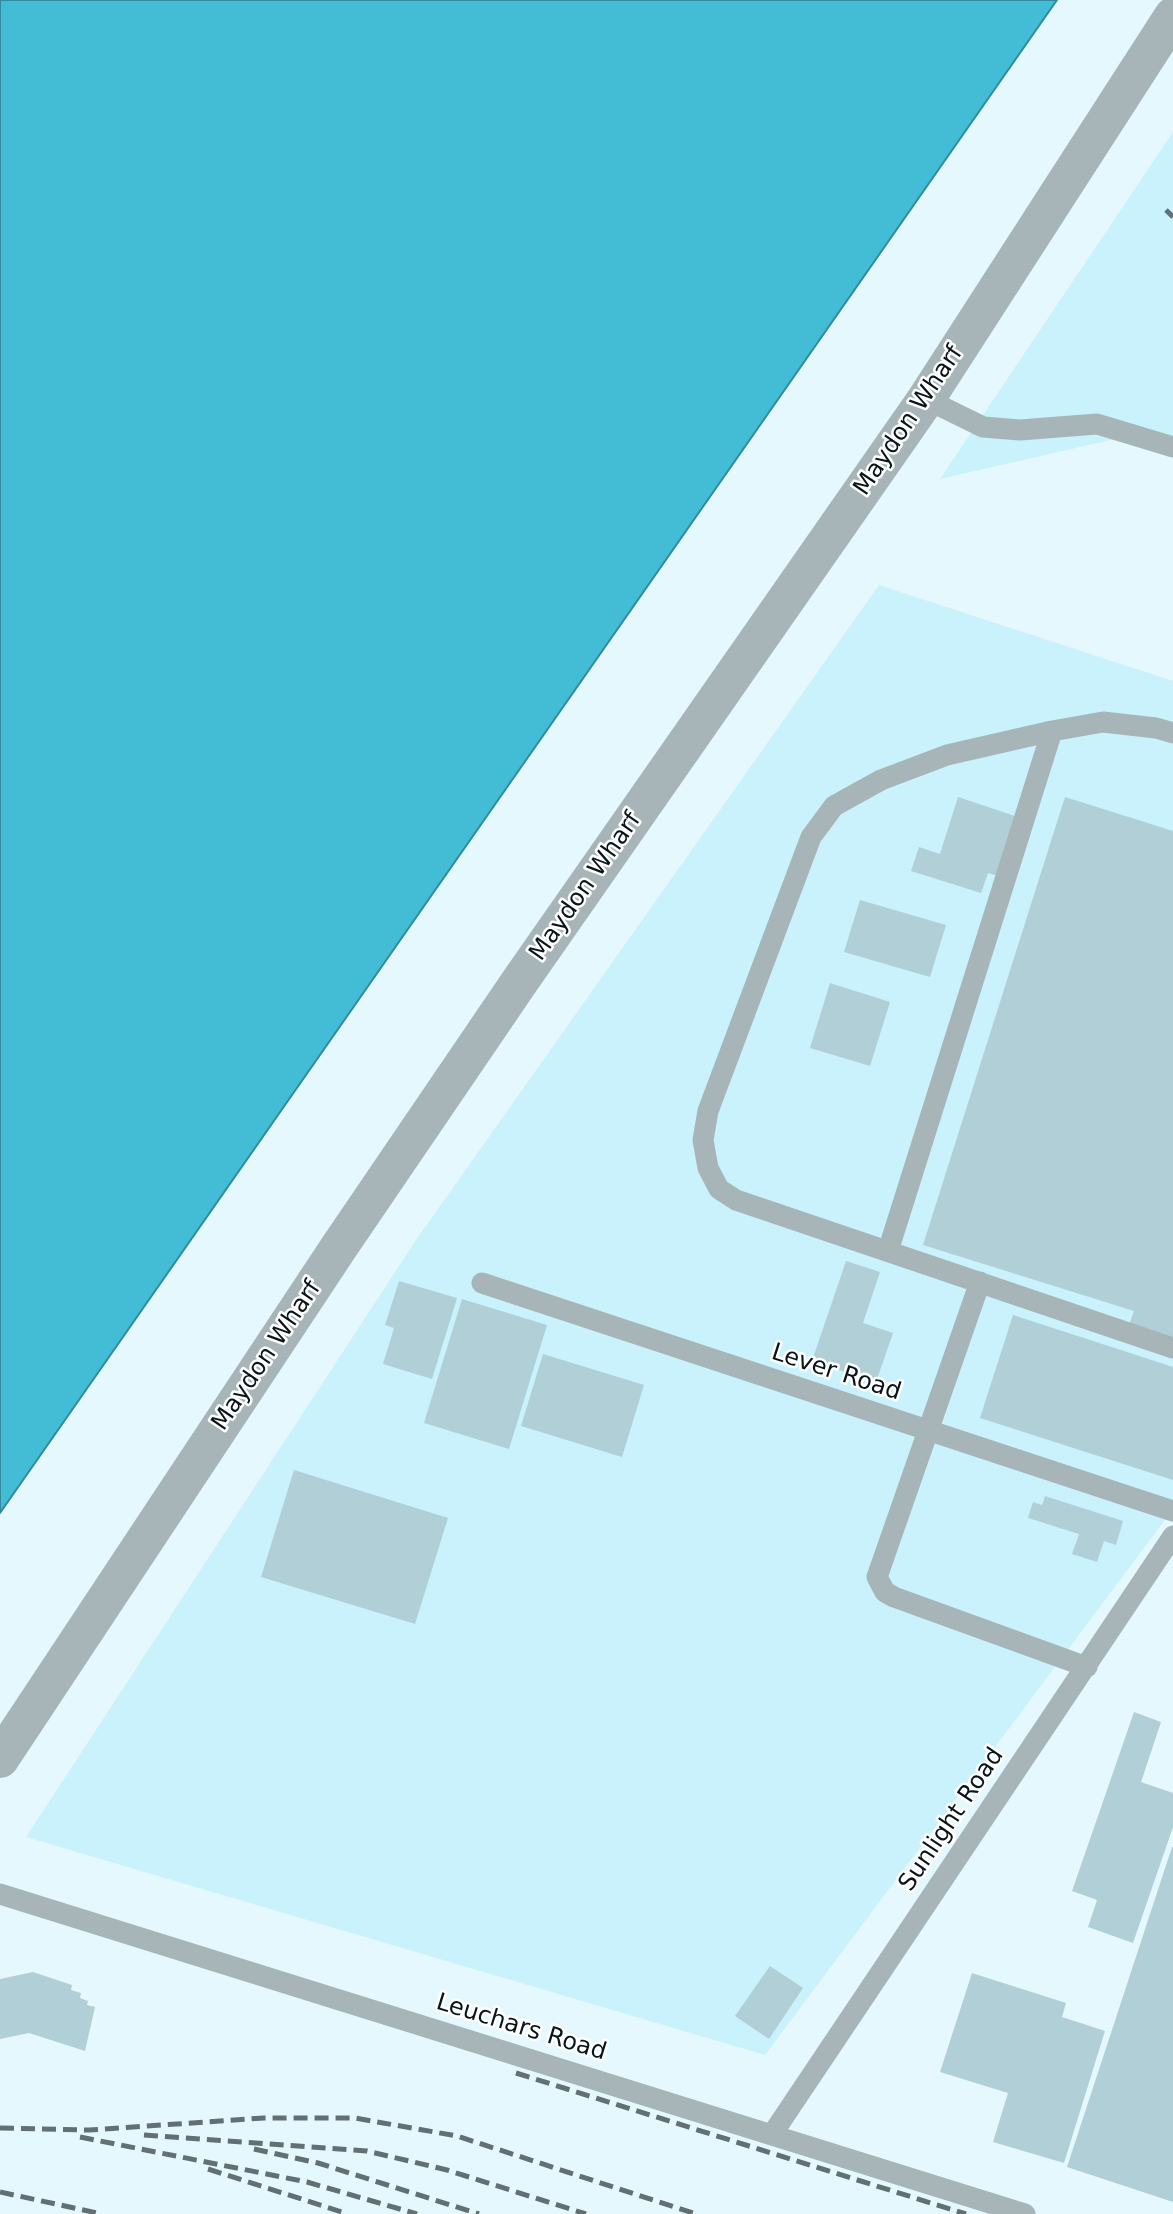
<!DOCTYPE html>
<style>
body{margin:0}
canvas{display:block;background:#e5f8fd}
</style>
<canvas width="1173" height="2214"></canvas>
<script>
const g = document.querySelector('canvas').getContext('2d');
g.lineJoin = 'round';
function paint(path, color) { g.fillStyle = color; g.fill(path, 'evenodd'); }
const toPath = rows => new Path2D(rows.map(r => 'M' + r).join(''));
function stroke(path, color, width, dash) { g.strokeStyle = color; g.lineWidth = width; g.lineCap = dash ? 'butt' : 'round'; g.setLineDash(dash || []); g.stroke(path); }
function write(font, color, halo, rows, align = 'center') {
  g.font = font + ' "DejaVu Sans",sans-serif'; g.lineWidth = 5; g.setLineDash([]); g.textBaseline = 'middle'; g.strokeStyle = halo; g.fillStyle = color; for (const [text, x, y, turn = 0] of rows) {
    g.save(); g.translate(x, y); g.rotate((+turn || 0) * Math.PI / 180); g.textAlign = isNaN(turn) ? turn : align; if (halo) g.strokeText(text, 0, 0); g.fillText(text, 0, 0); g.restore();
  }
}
paint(toPath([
 [1173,132,1173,458,1115,439,940,479],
 [879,585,1173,681,1173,1509,765,2055,26,1837,416,1240]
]), '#c9f2fc');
const water = toPath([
 [0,0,1057,0,0,1513,0,0]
]);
paint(water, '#43bcd5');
stroke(water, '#328a9c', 2);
paint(toPath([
 [958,797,1018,817,998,876,988,873,981,893,911,871,919,847,940,854],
 [1065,797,1173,831,1173,1339,1129,1325,1134,1311,923,1245],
 [860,900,946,925,930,977,844,952],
 [830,983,890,1002,870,1066,810,1048],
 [846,1261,880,1272,863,1323,893,1333,876,1382,812,1361],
 [399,1281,457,1298,432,1379,383,1364,394,1328,385,1325],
 [462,1299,547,1325,509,1449,424,1423],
 [1013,1315,1173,1367,1173,1480,980,1418],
 [543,1354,644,1385,622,1457,521,1426],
 [294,1470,448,1518,415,1624,261,1577],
 [1045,1496,1123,1521,1116,1545,1104,1541,1097,1562,1072,1554,1079,1534,1028,1518,1033,1502,1042,1505],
 [1134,1712,1161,1722,1141,1782,1173,1793,1173,1827,1133,1943,1088,1927,1097,1900,1072,1891],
 [1172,1847,1173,1847,1173,2202,1067,2167],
 [770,1966,803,1988,769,2039,735,2016],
 [33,1972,72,1985,71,1990,81,1993,80,1998,88,2001,87,2005,95,2007,85,2051,29,2033,0,2039,0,1979],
 [972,1973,1066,2003,1062,2017,1105,2031,1064,2163,993,2142,1008,2093,940,2072]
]), '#b1cfd7');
stroke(toPath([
 [926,399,983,427,1020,430,1097,424,1173,447],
 [1173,733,1156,728,1103,722,1052,731,947,755,881,780,834,806,811,837,708,1111,703,1140,708,1168,719,1189,736,1200,1173,1348],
 [888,1251,1052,731],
 [980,1282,877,1577,885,1592,894,1597,1087,1667],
 [482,1283,1173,1511],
 [0,1894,1025,2214],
 [773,2133,1173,1536]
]), '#a7b5b8', 21);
stroke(toPath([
 [0,1759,339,1247,520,981,926,399,1173,16]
]), '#a7b5b8', 38);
stroke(toPath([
 [1166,210,1173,217],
 [516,2073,966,2214],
 [0,2128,89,2130,264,2118,355,2118,457,2136,696,2214],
 [144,2135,367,2151,447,2170,586,2214],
 [80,2137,307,2182,417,2214],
 [254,2149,318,2163,479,2214],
 [208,2169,348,2214],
 [0,2192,102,2214]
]), '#627074', 5, [14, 7]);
write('24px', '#091417', '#fff', [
 ["Maydon Wharf",909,421,-56],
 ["Maydon Wharf",586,887,-55],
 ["Maydon Wharf",267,1356,-56],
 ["Lever Road",836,1373,18],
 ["Sunlight Road",952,1820,-56],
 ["Leuchars Road",521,2028,17]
]);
</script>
